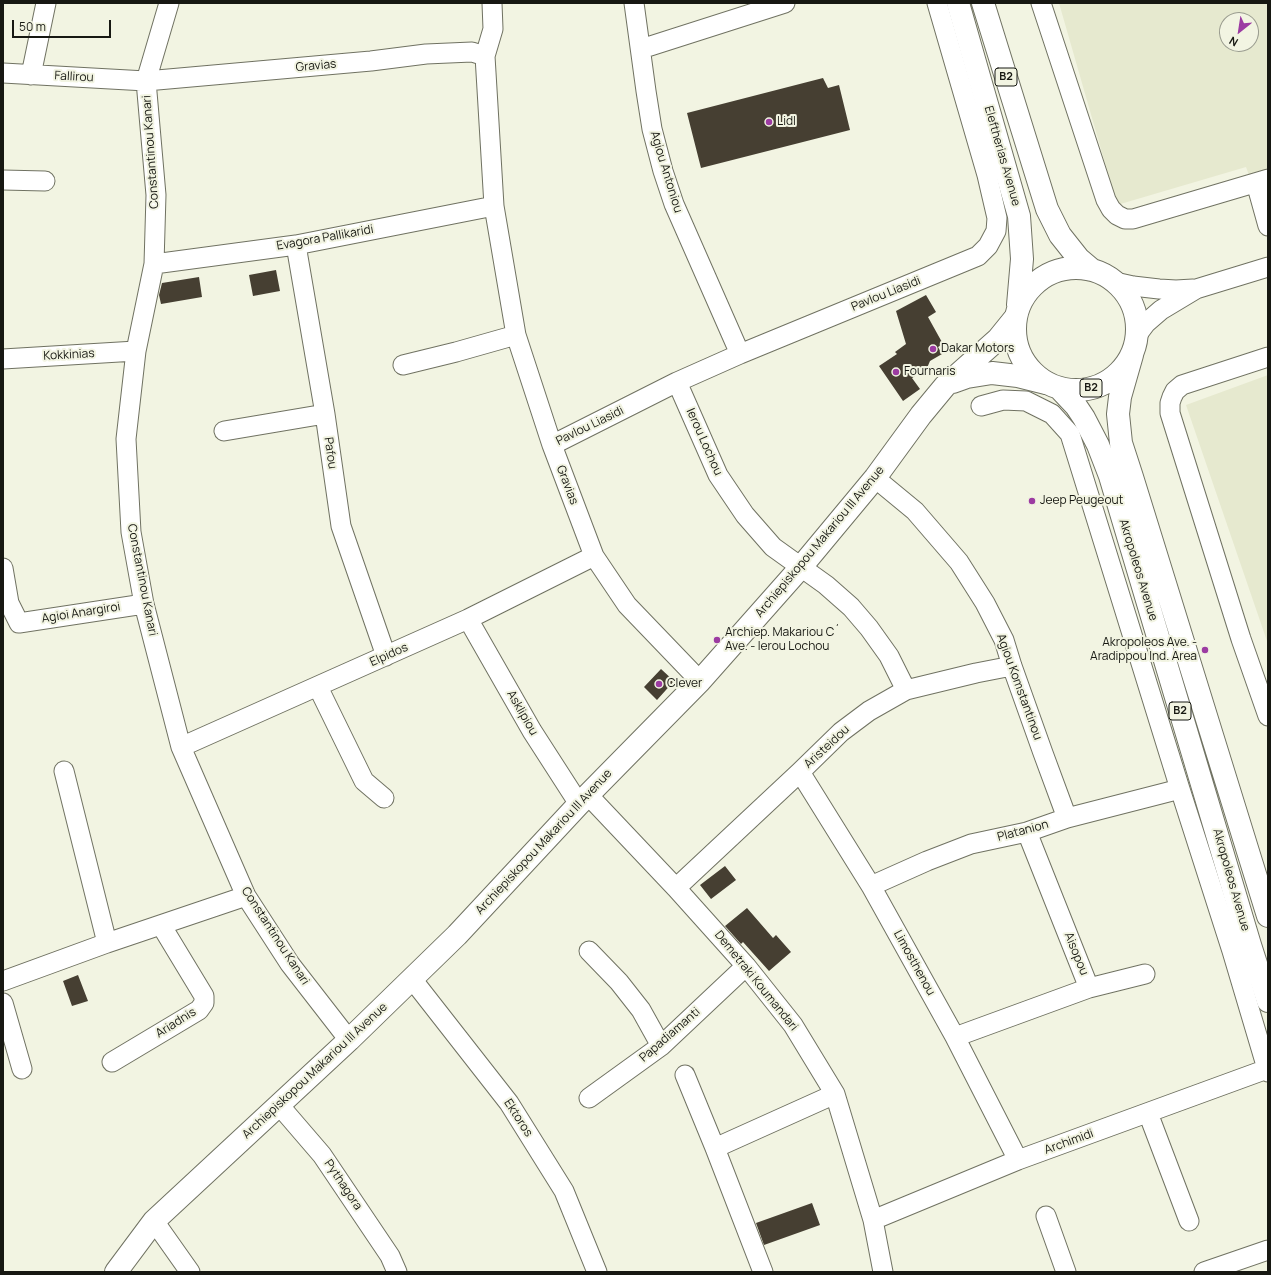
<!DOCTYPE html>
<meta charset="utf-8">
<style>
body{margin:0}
#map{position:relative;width:1271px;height:1275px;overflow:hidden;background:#f2f4e2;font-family:Manrope,sans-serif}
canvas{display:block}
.frame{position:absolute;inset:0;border:4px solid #171812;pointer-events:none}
.north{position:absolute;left:1219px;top:12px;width:40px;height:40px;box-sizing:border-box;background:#f2f4e2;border:1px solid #9a9c8f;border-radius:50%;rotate:210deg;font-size:11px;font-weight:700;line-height:16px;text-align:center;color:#171812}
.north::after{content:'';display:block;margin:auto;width:14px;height:18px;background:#9c3ba2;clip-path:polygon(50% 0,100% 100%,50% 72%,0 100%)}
.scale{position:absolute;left:12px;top:20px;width:99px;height:18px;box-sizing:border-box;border:2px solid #171812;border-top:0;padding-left:5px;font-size:12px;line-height:14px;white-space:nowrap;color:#171812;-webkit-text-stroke:3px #f2f4e2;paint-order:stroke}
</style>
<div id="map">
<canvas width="1271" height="1275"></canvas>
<div class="frame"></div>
<div class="north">N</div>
<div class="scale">50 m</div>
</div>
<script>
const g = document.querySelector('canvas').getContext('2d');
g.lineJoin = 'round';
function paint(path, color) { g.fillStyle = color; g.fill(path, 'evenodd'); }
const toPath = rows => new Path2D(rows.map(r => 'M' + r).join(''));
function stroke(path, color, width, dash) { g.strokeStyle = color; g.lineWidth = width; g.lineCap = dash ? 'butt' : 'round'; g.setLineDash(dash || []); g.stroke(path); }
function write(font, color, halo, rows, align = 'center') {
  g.font = font + ' Manrope,sans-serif'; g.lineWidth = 4; g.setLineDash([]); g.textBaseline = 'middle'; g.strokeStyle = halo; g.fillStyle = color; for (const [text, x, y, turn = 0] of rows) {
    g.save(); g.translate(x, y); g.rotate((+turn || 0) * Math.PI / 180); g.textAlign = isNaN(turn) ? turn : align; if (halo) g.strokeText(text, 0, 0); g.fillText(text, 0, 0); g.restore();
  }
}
paint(toPath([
 [1059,3,1268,3,1268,228,1246,167,1117,205],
 [1227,20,1251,20,1251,44,1227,44],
 [1268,375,1268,644,1186,405]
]), '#e6e9cf');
paint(toPath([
 [823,78,828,88,839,85,850,130,701,168,687,113],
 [276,270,280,291,253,296,249,275],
 [199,277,202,297,161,304,159,295,162,283],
 [926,295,936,312,928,317,943,344,938,347,942,354,930,361,927,368,912,378,920,389,903,401,879,366,897,354,895,352,906,344,896,311],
 [661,669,674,681,657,700,644,687],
 [725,866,736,880,711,899,700,885],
 [747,908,773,938,776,935,791,952,769,971,743,942,741,944,725,926],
 [78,975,88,1001,72,1006,63,981],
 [812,1203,820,1225,764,1245,756,1223]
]), '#463f32');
const minor = toPath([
 [169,3,146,81,156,195,154,264,136,351,126,439,131,532,144,604,181,747,246,896,290,964,349,1040],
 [492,3,493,29,485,56,494,206,516,335,552,445,594,556,627,605,700,681],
 [634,3,646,91,652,129,663,171,674,204,740,354],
 [1041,3,1106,200,1111,209,1117,215,1125,219,1133,219,1268,179],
 [641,49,785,3],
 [3,73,146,81,371,61,426,54,472,52,485,56],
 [31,75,46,3],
 [3,180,45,181],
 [1256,183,1268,226],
 [296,245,325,414,341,526,386,656],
 [154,264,296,245,494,206],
 [1115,282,1133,286,1159,289,1176,290,1193,289],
 [1137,335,1146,323,1161,310,1196,289,1268,267],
 [1268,357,1182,385,1175,391,1172,397,1170,403,1170,413,1241,639,1268,716],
 [3,359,136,351],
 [403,365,456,352,516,335],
 [677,382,718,475,745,515,773,547,826,585,851,607,869,628,889,656,906,690],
 [981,406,1003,400,1026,401,1052,414,1070,434,1180,789,1232,951,1268,1072],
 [224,431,325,414],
 [552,445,677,382,740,354,978,256,988,246,996,231,997,218,987,175,937,3],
 [875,478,915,511,959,562,985,603,1004,640,1012,666,1043,753,1067,818],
 [3,568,9,603,19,623,144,604],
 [468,619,532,731,579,804],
 [318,687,364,781,384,798],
 [181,747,468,619,594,556],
 [64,771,107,943],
 [800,772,871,886,955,1037,1018,1160],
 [588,795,676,888,746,966,793,1025,835,1094,873,1220,883,1272],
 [1027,832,1089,988],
 [871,886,927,861,971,844,1027,832,1067,818,1180,789],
 [676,888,800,772,841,732,869,711,906,690,976,673,1012,666],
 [589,951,619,982,641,1010,661,1046],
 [412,979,509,1103,564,1191,597,1272],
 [3,981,107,943,246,896],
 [3,1003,22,1069],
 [955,1037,1089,988,1145,974],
 [112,1062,199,1010,204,1003,204,996,161,925],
 [685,1075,715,1148,763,1272],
 [589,1098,661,1046,746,966],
 [279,1105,322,1155,390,1256,397,1272],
 [1148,1113,1189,1221],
 [715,1148,835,1094],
 [1046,1216,1066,1272],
 [873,1220,1018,1160,1267,1069],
 [154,1221,190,1272],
 [1204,1272,1268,1250]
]);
const major = toPath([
 [953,382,967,377,992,373,1018,376,1046,383],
 [116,1272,154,1221,349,1040,457,935,579,804,700,681,801,567,875,478,921,415,945,386,998,339,1015,318]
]);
const highway = toPath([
 [958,3,1019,216,1022,259,1018,305],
 [983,3,1047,209,1060,235,1079,259,1092,270],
 '1015 329a61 61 0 1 1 122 0a61 61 0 1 1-122 0Z',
 [1132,355,1120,397,1118,414,1121,443,1132,477,1268,916],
 [1060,389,1076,406,1084,418,1098,445,1110,476,1250,945,1268,1001]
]);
stroke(minor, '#707262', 21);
stroke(major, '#707262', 24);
stroke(highway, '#707262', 24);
stroke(minor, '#fff', 19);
stroke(major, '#fff', 22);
stroke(highway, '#fff', 22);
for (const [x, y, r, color] of [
 [769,122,4,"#9c3ba2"],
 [933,349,4,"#9c3ba2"],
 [896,372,4,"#9c3ba2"],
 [1032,501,4,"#9c3ba2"],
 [717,640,4,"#9c3ba2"],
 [1205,650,4,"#9c3ba2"],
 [659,684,4,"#9c3ba2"]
]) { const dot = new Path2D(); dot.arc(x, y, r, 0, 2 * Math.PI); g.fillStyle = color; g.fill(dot); stroke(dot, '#f2f4e2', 1.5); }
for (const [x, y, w] of [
 [1006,77,22],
 [1091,388,22],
 [1180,711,22]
]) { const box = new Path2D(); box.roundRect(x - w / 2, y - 9, w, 18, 3); g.fillStyle = '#f2f4e2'; g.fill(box); stroke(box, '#171812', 1); }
write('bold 11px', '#171812', null, [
 ["B2",1006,77],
 ["B2",1091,388],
 ["B2",1180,711]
]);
write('12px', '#171812', '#f2f4e2', [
 ["Gravias",316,66,-5],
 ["Fallirou",74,77,3],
 ["Constantinou Kanari",151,152,-94],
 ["Eleftherias Avenue",1002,156,74],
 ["Agiou Antoniou",666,172,73],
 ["Evagora Pallikaridi",325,238,-10],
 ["Pavlou Liasidi",886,294,-22],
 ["Kokkinias",69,355,-3],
 ["Pavlou Liasidi",590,426,-26],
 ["Ierou Lochou",704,442,66],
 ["Pafou",330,453,82],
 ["Gravias",567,485,69],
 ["Archiepiskopou Makariou III Avenue",820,542,-50],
 ["Akropoleos Avenue",1138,570,73],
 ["Constantinou Kanari",142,580,79],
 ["Agioi Anargiroi",81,613,-9],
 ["Elpidos",389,655,-24],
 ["Agiou Komstantinou",1019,687,70],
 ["Asklipiou",522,713,60],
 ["Aristeidou",827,747,-43],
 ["Platanion",1023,831,-15],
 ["Archiepiskopou Makariou III Avenue",544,842,-47],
 ["Akropoleos Avenue",1231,880,74],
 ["Constantinou Kanari",275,936,57],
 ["Aisopou",1076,954,68],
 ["Limosthenou",914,963,61],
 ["Demetraki Koumandari",756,981,51],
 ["Ariadnis",176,1023,-32],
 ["Papadiamanti",670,1035,-41],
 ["Archiepiskopou Makariou III Avenue",315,1071,-43],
 ["Ektoros",518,1118,57],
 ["Archimidi",1069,1142,-20],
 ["Pythagora",343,1185,56]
]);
write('12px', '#171812', '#f2f4e2', [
 ["Lidl",777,122],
 ["Dakar Motors",941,349],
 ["Fournaris",904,372],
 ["Jeep Peugeout",1040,501],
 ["Archiep. Makariou C´",725,633],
 ["Ave. - Ierou Lochou",725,647],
 ["Akropoleos Ave. -",1197,643,"right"],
 ["Aradippou Ind. Area",1197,657,"right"],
 ["Clever",667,684]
], 'left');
</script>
